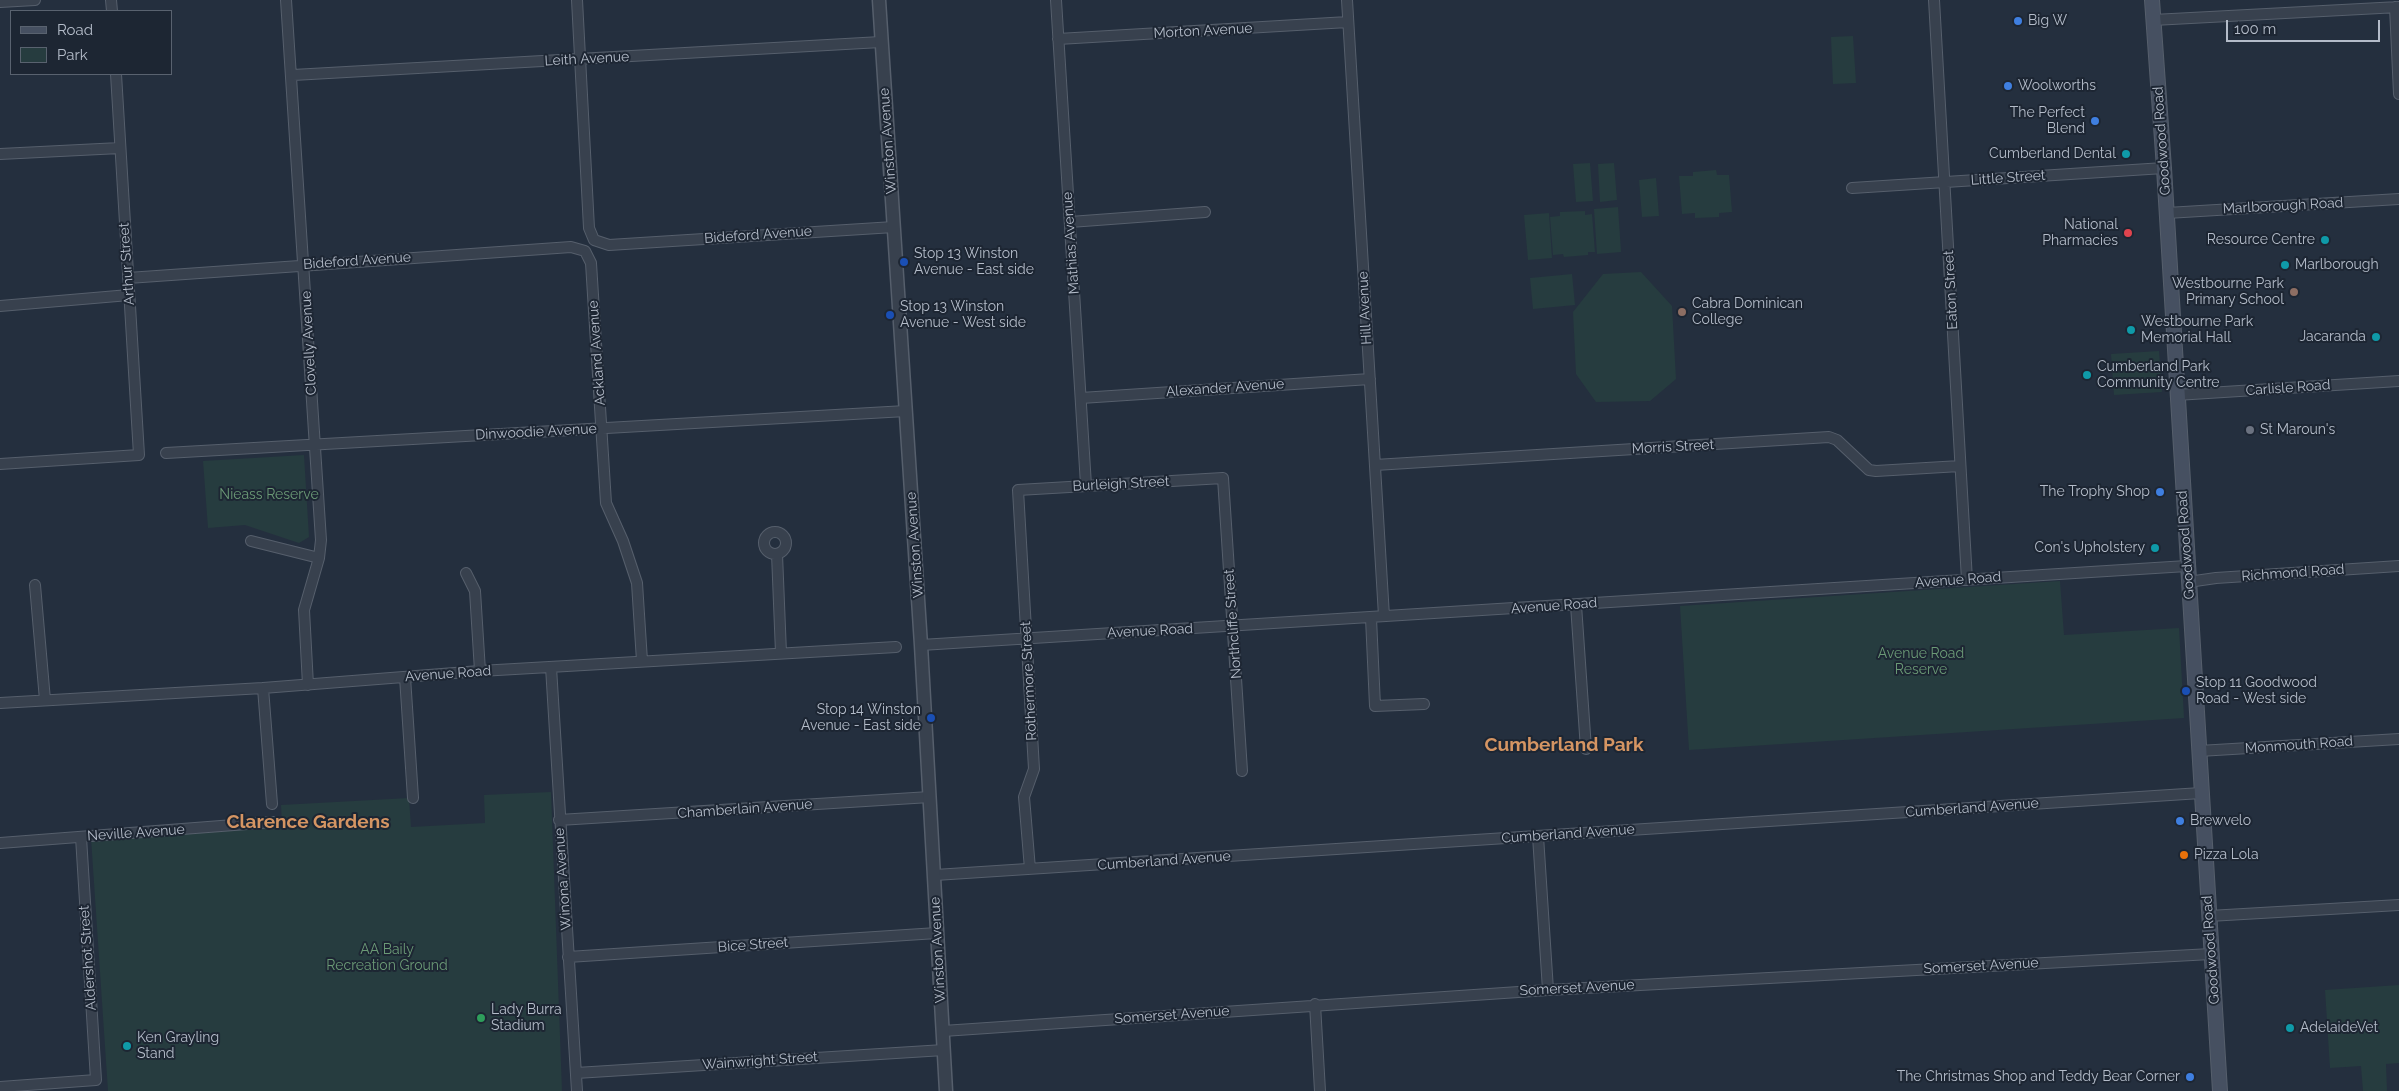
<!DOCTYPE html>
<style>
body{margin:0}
#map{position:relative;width:2399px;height:1091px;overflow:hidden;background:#242f3e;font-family:Raleway,sans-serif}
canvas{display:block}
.legend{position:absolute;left:10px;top:10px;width:162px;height:65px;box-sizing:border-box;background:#1d2633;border:1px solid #59626f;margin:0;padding:6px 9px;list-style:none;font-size:15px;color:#b4bcc9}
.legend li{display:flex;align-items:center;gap:10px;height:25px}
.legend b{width:25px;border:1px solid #59626f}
.scale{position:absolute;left:2226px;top:20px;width:154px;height:22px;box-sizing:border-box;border:2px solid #b4bcc9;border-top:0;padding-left:6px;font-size:15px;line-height:18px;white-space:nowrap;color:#b4bcc9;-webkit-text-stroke:4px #1d2633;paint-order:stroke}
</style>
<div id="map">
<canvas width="2399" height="1091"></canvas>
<ul class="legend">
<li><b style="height:6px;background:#465061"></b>Road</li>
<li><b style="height:14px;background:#263c3f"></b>Park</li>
</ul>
<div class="scale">100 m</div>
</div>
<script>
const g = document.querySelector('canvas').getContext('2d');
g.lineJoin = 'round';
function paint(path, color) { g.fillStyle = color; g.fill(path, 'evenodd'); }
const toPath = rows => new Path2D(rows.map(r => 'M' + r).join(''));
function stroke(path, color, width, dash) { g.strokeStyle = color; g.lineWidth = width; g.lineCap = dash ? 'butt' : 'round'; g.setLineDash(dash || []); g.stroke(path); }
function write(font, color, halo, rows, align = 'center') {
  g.font = font + ' Raleway,sans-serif'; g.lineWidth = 4; g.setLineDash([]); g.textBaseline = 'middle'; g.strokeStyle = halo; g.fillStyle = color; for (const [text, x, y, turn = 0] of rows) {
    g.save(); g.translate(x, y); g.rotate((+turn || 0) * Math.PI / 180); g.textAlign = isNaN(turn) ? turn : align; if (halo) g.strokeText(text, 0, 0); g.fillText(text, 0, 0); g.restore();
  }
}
paint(toPath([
 [1853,36,1856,83,1833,84,1831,37],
 [1590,163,1593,201,1576,202,1573,164],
 [1614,163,1617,200,1600,202,1598,164],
 [1716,170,1717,175,1729,175,1732,212,1719,213,1719,217,1695,218,1695,213,1682,214,1679,176,1693,176,1693,172],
 [1656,178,1659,216,1642,217,1639,180],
 [1618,207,1621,252,1597,254,1594,209],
 [1585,211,1585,215,1592,214,1595,252,1588,252,1588,255,1564,257,1563,254,1553,255,1550,217,1560,216,1560,212],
 [1549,213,1552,258,1528,260,1524,215],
 [1641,272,1672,306,1676,379,1650,401,1596,402,1576,374,1573,312,1603,274],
 [1572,274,1575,305,1533,309,1530,278],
 [2159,351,2162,392,2114,395,2111,354],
 [304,455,309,537,299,543,245,525,208,528,203,461],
 [2060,581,2064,635,2179,628,2184,718,1689,750,1680,606],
 [551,792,562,1091,108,1091,91,838,282,824,281,805,409,798,411,827,485,823,484,795],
 [2399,985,2399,1063,2386,1064,2387,1091,2363,1091,2361,1066,2330,1068,2325,990]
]), '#263c3f');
const minor = toPath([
 [111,0,112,11],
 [286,0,321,540,319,558,304,610,308,685],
 [577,0,589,228,594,240,609,245,894,227],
 [1056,0,1086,485],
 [1347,0,1384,616],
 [1934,0,1967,580],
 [0,2,35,0],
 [2395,7,2399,94],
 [2153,20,2399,7],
 [1058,39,1348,22],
 [293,75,881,42],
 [0,154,120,148],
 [1852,188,2164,168],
 [2167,213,2399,199],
 [1070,222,1205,212],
 [128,278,571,247,585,251,591,263,606,503,623,541,637,583,642,661],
 [0,306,129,295],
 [2176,395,2399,381],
 [1081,398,1370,379],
 [166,453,906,411],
 [0,464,139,455,116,74],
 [1375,465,1829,437,1837,440,1869,470,1876,471,1960,466],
 '764 543a11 11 0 1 1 22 0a11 11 0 1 1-22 0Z',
 [251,541,319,558],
 [777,554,781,653],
 [466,573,475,591,480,671],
 [2188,582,2216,578,2399,566],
 [35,585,45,700],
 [1576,605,1586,749],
 [1371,618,1375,706,1424,704],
 [921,645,2187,566],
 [551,667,577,1091],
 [405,677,413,798],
 [263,688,272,804],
 [0,703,263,688,480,671,896,647],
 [2199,751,2399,739],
 [559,820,930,797],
 [1538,836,1548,990],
 [0,843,273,822],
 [1030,869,1024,797,1034,769,1018,490,1223,478,1242,771],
 [935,875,2201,793],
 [2209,916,2399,905],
 [568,957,937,933],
 [1315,1004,1320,1091],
 [943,1031,1548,990,2211,954],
 [576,1073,944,1050],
 [0,1087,96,1080,81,837]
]);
const tertiary = toPath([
 [879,0,921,645,946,1091]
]);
const secondary = toPath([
 [2152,0,2164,168,2220,1091]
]);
stroke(minor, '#565f6c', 12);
stroke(tertiary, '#565f6c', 15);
stroke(secondary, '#565f6c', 16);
stroke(minor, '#38414e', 10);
stroke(tertiary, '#38414e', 12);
stroke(secondary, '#465061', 14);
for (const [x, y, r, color] of [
 [2018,21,5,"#3f7fe0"],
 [2008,86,5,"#3f7fe0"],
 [2095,121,5,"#3f7fe0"],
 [2126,154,5,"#0f9aa8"],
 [2128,233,5,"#e0444e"],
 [2325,240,5,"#0f9aa8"],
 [904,262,5,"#1a4fb4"],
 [2285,265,5,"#0f9aa8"],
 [2294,292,5,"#8d6e63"],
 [1682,312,5,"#8d6e63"],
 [890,315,5,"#1a4fb4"],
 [2131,330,5,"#0f9aa8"],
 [2376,337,5,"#0f9aa8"],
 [2087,375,5,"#0f9aa8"],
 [2250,430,5,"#6b7280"],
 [2160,492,5,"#3f7fe0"],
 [2155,548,5,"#0f9aa8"],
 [2186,691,5,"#1a4fb4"],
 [931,718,5,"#1a4fb4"],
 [2180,821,5,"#3f7fe0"],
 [2184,855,5,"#e8710a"],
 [481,1018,5,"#2e9e5b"],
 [2290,1028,5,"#0f9aa8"],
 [127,1046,5,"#0f9aa8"],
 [2190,1077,5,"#3f7fe0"]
]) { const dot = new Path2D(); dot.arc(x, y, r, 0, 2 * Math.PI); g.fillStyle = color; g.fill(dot); stroke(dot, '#1d2633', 2); }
write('14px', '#b4bcc9', '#1d2633', [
 ["Big W",2028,21],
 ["Woolworths",2018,86],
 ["The Perfect",2085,113,"right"],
 ["Blend",2085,129,"right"],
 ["Cumberland Dental",2116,154,"right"],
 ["National",2118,225,"right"],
 ["Pharmacies",2118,241,"right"],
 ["Resource Centre",2315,240,"right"],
 ["Stop 13 Winston",914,254],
 ["Avenue - East side",914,270],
 ["Marlborough",2295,265],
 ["Westbourne Park",2284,284,"right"],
 ["Primary School",2284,300,"right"],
 ["Cabra Dominican",1692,304],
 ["College",1692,320],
 ["Stop 13 Winston",900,307],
 ["Avenue - West side",900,323],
 ["Westbourne Park",2141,322],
 ["Memorial Hall",2141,338],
 ["Jacaranda",2366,337,"right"],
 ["Cumberland Park",2097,367],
 ["Community Centre",2097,383],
 ["St Maroun's",2260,430],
 ["The Trophy Shop",2150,492,"right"],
 ["Con's Upholstery",2145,548,"right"],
 ["Stop 11 Goodwood",2196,683],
 ["Road - West side",2196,699],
 ["Stop 14 Winston",921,710,"right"],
 ["Avenue - East side",921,726,"right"],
 ["Brewvelo",2190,821],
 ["Pizza Lola",2194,855],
 ["Lady Burra",491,1010],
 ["Stadium",491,1026],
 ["AdelaideVet",2300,1028],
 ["Ken Grayling",137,1038],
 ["Stand",137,1054],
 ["The Christmas Shop and Teddy Bear Corner",2180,1077,"right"]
], 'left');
write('14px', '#b4bcc9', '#1d2633', [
 ["Morton Avenue",1203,31,-3],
 ["Leith Avenue",587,59,-3],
 ["Winston Avenue",888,141,-94],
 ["Goodwood Road",2162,141,-94],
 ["Little Street",2008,178,-4],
 ["Marlborough Road",2283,206,-3],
 ["Bideford Avenue",758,235,-4],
 ["Mathias Avenue",1071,243,-94],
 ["Bideford Avenue",357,261,-4],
 ["Arthur Street",127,264,-94],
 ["Eaton Street",1951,290,-93],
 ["Hill Avenue",1365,308,-93],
 ["Clovelly Avenue",309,343,-93],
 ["Ackland Avenue",597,353,-94],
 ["Alexander Avenue",1225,388,-4],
 ["Carlisle Road",2288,388,-4],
 ["Dinwoodie Avenue",536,432,-3],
 ["Morris Street",1673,447,-3],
 ["Burleigh Street",1121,484,-3],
 ["Winston Avenue",915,545,-94],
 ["Goodwood Road",2186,545,-94],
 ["Richmond Road",2293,573,-4],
 ["Avenue Road",1958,580,-4],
 ["Avenue Road",1554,606,-4],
 ["Northcliffe Street",1233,624,-94],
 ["Avenue Road",1150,631,-3],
 ["Avenue Road",448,674,-4],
 ["Rothermore Street",1029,681,-93],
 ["Monmouth Road",2299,745,-4],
 ["Cumberland Avenue",1972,808,-4],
 ["Chamberlain Avenue",745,809,-4],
 ["Neville Avenue",136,833,-4],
 ["Cumberland Avenue",1568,834,-4],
 ["Cumberland Avenue",1164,861,-4],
 ["Winona Avenue",563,879,-94],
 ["Bice Street",753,945,-4],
 ["Winston Avenue",938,950,-93],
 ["Goodwood Road",2211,950,-94],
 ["Aldershot Street",88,958,-94],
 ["Somerset Avenue",1981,966,-3],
 ["Somerset Avenue",1577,988,-3],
 ["Somerset Avenue",1172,1015,-4],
 ["Wainwright Street",760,1061,-4]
]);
write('14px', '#6b9a76', '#1d2633', [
 ["Nieass Reserve",269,495],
 ["Avenue Road",1921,654],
 ["Reserve",1921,670],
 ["AA Baily",387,950],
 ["Recreation Ground",387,966]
]);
write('bold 19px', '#d59563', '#1d2633', [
 ["Cumberland Park",1564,745],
 ["Clarence Gardens",308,822]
]);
</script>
